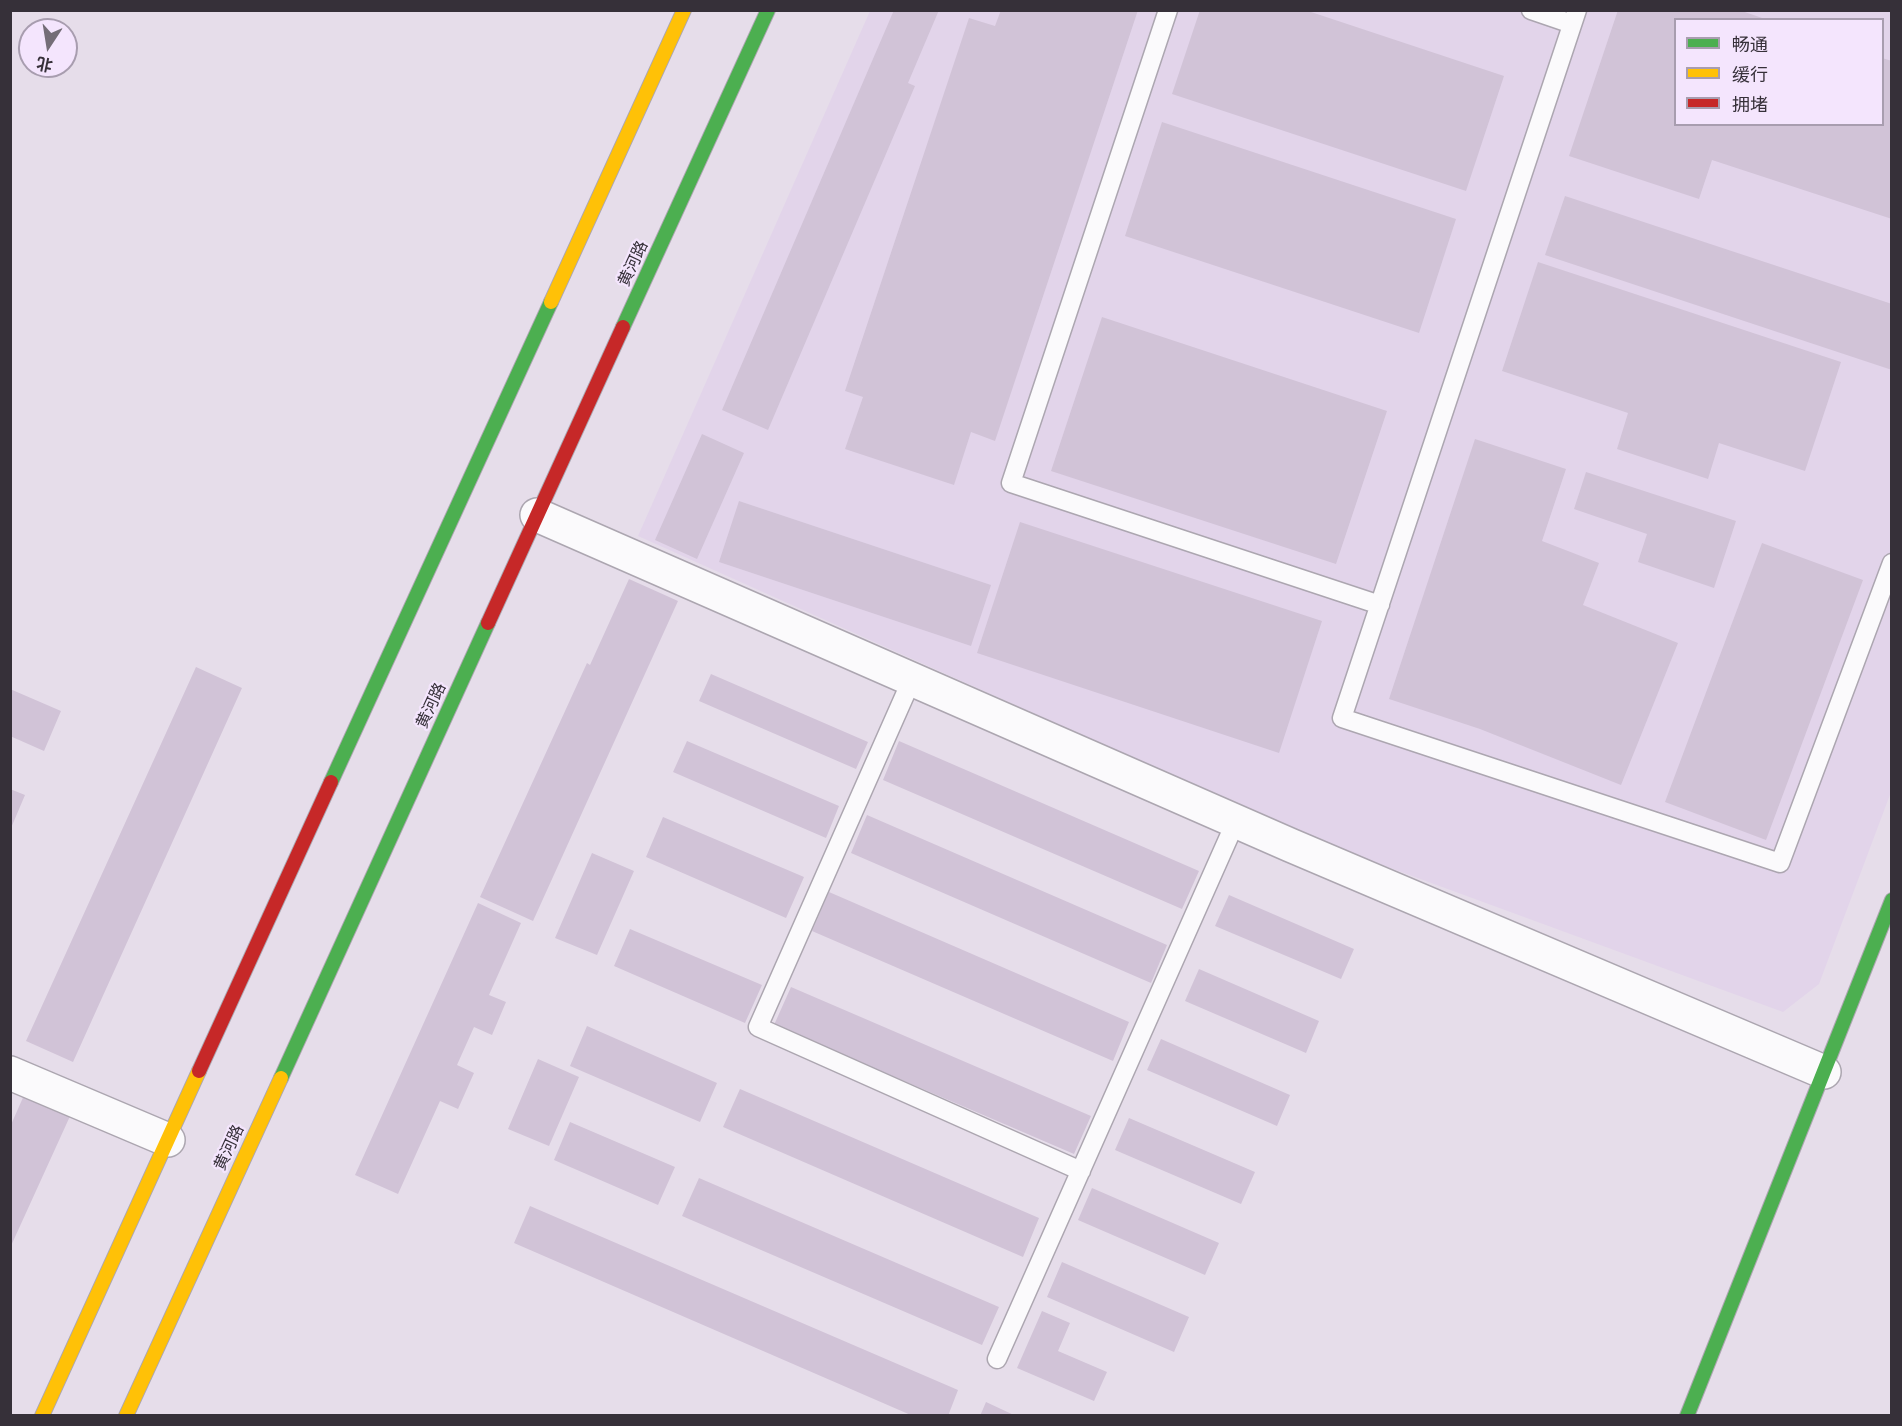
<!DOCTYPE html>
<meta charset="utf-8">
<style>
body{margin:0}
#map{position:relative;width:1902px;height:1426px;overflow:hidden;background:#e6ddea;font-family:Roboto,"Noto Sans SC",sans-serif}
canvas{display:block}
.frame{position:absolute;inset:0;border:12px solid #363039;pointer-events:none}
.legend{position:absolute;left:1674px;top:18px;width:210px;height:108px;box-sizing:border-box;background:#f4e5fd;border:2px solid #a89daf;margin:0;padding:8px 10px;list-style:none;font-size:18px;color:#363039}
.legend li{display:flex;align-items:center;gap:12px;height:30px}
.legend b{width:30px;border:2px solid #a89daf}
.north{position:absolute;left:18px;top:18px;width:60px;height:60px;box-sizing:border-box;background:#f4e5fd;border:2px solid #a89daf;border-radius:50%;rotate:192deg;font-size:16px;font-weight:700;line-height:24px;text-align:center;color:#363039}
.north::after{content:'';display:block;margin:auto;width:21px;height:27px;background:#746d77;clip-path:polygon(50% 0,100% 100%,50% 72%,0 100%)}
</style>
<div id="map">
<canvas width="1902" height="1426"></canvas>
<div class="frame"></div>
<ul class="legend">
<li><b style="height:8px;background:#4caf50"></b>畅通</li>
<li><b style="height:8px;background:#ffc107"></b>缓行</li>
<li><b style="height:8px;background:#c62828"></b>拥堵</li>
</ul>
<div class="north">北</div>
</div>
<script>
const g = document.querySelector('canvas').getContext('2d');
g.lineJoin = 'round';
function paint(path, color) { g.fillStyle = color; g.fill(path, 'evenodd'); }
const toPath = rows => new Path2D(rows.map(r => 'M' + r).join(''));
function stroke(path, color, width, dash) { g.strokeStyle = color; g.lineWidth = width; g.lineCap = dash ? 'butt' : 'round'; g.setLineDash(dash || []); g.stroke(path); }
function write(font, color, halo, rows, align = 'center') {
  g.font = font + ' Roboto,"Noto Sans SC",sans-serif'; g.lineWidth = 4.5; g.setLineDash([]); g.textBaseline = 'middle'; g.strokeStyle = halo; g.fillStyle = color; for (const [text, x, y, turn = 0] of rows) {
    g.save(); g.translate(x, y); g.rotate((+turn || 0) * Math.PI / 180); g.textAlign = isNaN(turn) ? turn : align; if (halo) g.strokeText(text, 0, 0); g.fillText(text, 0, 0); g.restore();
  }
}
paint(toPath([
 [870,11,1891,11,1891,792,1819,984,1783,1012,1325,844,638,536],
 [1676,20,1882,20,1882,124,1676,124]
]), '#e2d4ea');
paint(toPath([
 [894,10,939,10,908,83,915,86,768,430,722,410],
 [1001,10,1138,10,995,441,971,432,954,485,845,449,863,397,845,391,969,18,995,26],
 [1200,10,1305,10,1504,76,1466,191,1172,94],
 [1618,10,1739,10,1765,19,1676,20,1676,124,1882,124,1882,58,1892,61,1892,219,1712,160,1699,199,1569,156],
 [1162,122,1456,219,1419,333,1125,236],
 [1565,196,1892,304,1892,370,1545,255],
 [1538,262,1841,362,1805,471,1719,443,1708,479,1617,449,1628,413,1502,371],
 [1102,317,1387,411,1336,564,1051,471],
 [702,434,744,453,697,559,655,540],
 [1475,439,1566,469,1542,541,1599,563,1583,605,1678,643,1621,785,1480,729,1389,699],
 [1586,472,1736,521,1714,588,1638,562,1647,534,1574,509],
 [739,501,991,585,971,646,719,562],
 [1020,522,1322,621,1279,753,977,653],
 [1762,543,1863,580,1766,840,1665,802],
 [629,579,678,601,533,921,480,897,587,663,590,665],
 [196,667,242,688,73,1062,26,1041],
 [711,674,868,742,856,769,699,701],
 [10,689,61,711,44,751,10,736],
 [687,741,839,806,826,838,673,772],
 [899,741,1199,871,1182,909,883,780],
 [10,789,25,795,11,828,10,828],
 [867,815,1167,945,1151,983,851,853],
 [663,817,804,877,786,918,646,857],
 [592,853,634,871,597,955,555,938],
 [829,892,1129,1022,1113,1061,812,931],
 [1229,895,1354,949,1341,979,1215,926],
 [478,903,521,923,489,995,506,1002,492,1035,474,1027,457,1065,474,1073,458,1109,440,1101,398,1194,355,1175],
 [630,929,762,985,745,1023,614,966],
 [1199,969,1319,1021,1306,1053,1185,1001],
 [791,987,1091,1116,1074,1154,774,1025],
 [587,1026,717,1083,700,1122,570,1066],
 [1161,1039,1290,1095,1277,1126,1147,1070],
 [538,1059,579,1077,549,1146,508,1129],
 [740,1089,1039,1218,1023,1257,723,1127],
 [25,1093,71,1114,10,1248,10,1127],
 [1129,1118,1255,1172,1241,1204,1115,1150],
 [570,1122,675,1167,658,1205,554,1160],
 [699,1178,999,1307,982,1345,682,1216],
 [1092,1188,1219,1243,1205,1275,1078,1220],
 [530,1206,958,1390,948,1416,913,1416,514,1243],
 [1062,1262,1189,1317,1174,1352,1047,1297],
 [1042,1311,1070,1323,1058,1351,1107,1372,1094,1401,1017,1368],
 [986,1402,1016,1416,980,1416]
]), '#d1c3d7');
const lane = toPath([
 [1168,10,1011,483,1380,605],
 [1531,10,1572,24],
 [1577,10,1342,718,1780,863,1892,563],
 [912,679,758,1027,1081,1171],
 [997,1359,1236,821]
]);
const street = toPath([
 [537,515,1290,845,1824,1072],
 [10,1073,168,1140]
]);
const fast = toPath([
 [623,327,768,10],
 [331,782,551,302],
 [281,1078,488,623],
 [1687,1416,1892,900]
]);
const slow = toPath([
 [551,302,684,10],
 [42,1416,199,1071],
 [126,1416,281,1078]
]);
const jam = toPath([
 [488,623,623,327],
 [199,1071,331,782]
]);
stroke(lane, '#aca6b0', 21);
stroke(street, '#aca6b0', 36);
stroke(fast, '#aca6b0', 16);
stroke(slow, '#aca6b0', 16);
stroke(jam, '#aca6b0', 16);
stroke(lane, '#fbfafc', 18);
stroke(street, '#fbfafc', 33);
stroke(fast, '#4caf50', 14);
stroke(slow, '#ffc107', 14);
stroke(jam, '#c62828', 14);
write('16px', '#363039', '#f4e5fd', [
 ["黄河路",634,264,-65],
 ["黄河路",432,706,-65],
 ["黄河路",230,1148,-65]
]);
</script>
